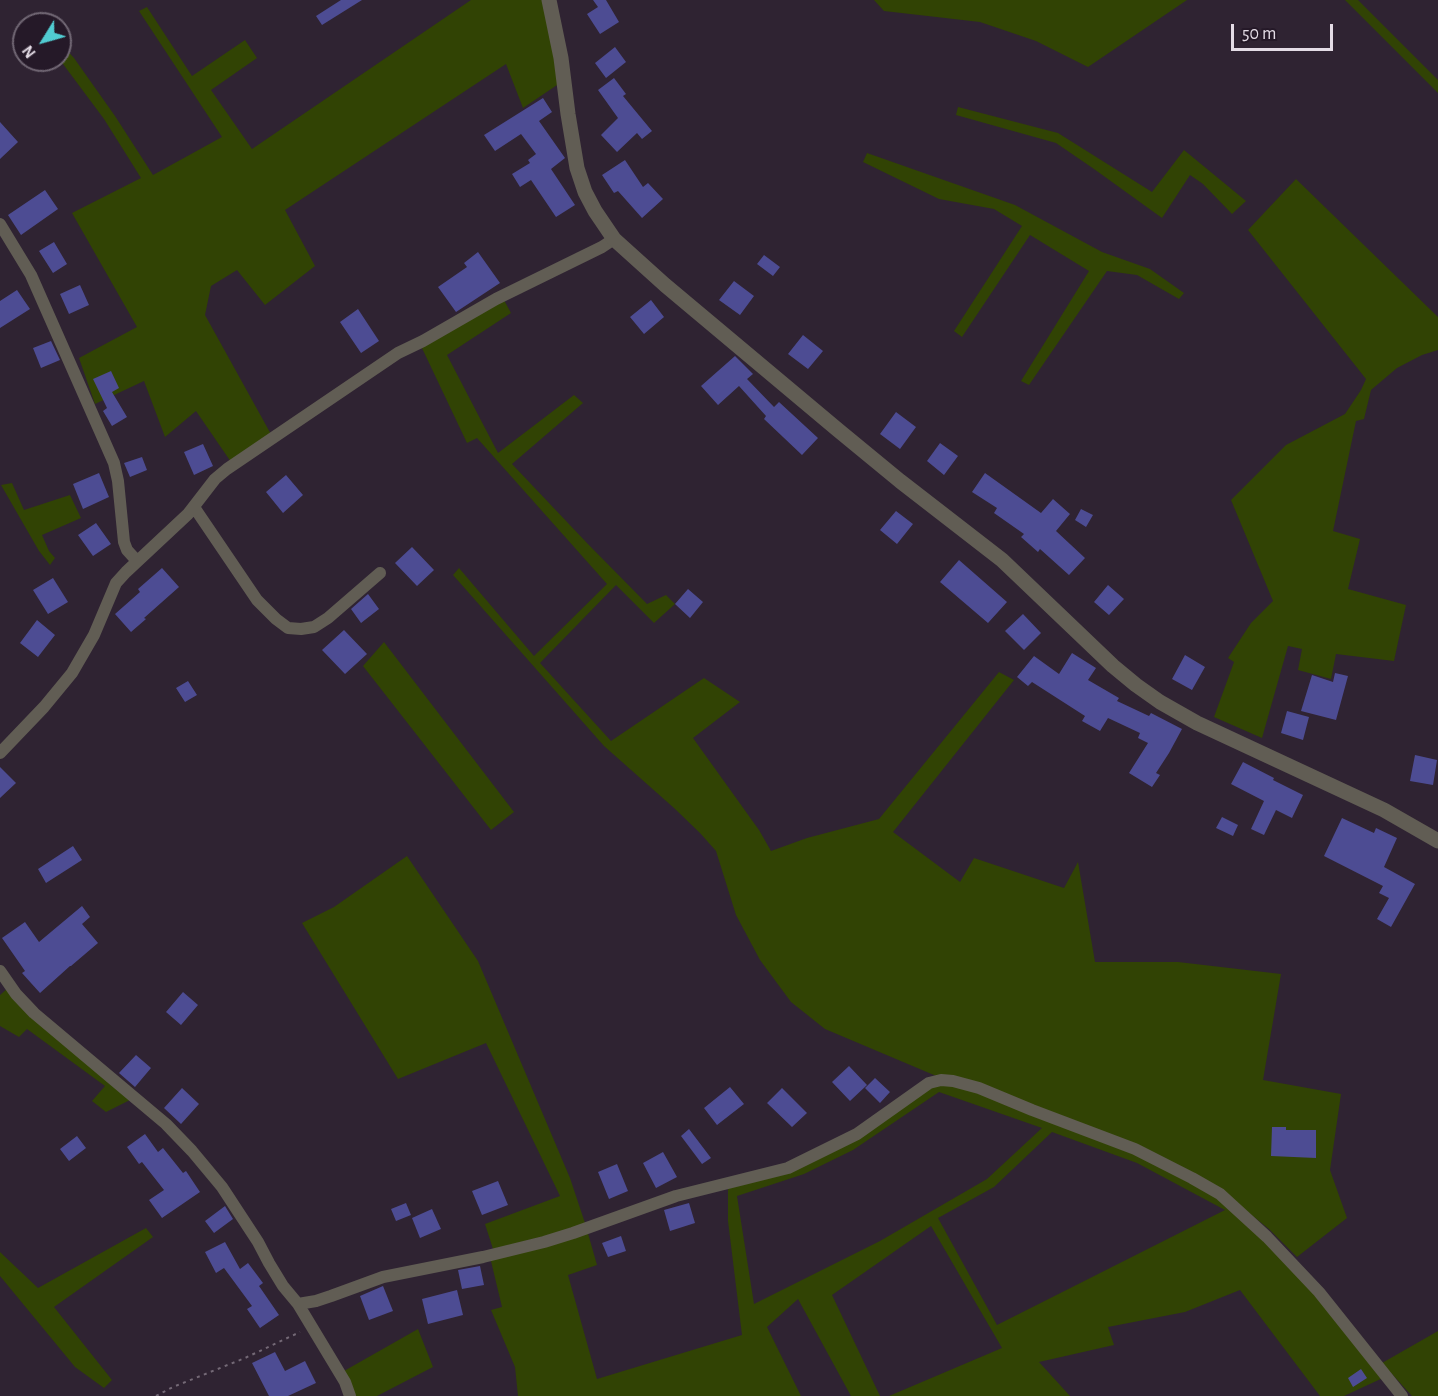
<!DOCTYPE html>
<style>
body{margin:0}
#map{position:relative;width:1438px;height:1396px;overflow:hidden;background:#2f2332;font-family:"Alegreya Sans",sans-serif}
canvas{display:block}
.north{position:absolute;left:12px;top:12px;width:60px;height:60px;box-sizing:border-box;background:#251928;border:2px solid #716774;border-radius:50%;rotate:233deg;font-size:16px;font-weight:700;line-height:24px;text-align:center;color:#e4dce6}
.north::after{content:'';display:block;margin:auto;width:21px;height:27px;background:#51ccd2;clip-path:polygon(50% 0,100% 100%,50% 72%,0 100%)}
.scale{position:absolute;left:1231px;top:24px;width:102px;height:27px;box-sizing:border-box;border:3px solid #e4dce6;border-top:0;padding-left:8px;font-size:18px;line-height:21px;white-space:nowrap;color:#e4dce6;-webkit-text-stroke:4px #251928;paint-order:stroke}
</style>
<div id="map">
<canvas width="1438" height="1396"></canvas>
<div class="north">N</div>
<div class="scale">50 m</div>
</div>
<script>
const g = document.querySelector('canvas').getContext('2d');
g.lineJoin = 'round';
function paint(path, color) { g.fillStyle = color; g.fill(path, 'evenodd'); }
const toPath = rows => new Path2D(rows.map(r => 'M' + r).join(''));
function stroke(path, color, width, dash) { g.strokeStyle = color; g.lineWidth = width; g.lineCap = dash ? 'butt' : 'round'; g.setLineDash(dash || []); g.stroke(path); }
paint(toPath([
 [471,0,548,0,563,81,523,108,506,64,285,210,315,266,265,305,237,270,211,286,205,315,272,436,231,462,196,411,165,437,144,381,95,404,79,358,137,327,72,213,141,178,104,119,60,60,60,43,74,58,115,116,153,175,222,137,139,11,147,7,192,76,245,40,257,58,211,90,252,149],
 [874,0,1187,0,1088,67,1036,41,980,22,884,11],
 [1345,0,1358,0,1438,80,1438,93],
 [958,107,1058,133,1152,192,1184,150,1246,201,1232,214,1203,184,1190,175,1162,218,1094,169,1056,143,956,115],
 [867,153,1015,205,1102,252,1150,269,1184,293,1179,299,1137,275,1107,271,1029,385,1021,381,1089,271,1030,235,962,337,954,331,1022,226,994,209,939,199,863,162],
 [1296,179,1438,317,1438,350,1422,355,1397,368,1371,390,1364,419,1356,421,1333,531,1360,539,1348,589,1406,605,1394,661,1336,654,1331,679,1298,670,1302,649,1288,646,1262,738,1214,717,1234,662,1228,658,1251,623,1273,601,1231,500,1286,445,1345,414,1361,390,1366,379,1248,230],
 [504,300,511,313,447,355,498,453,574,395,583,403,512,464,586,542,647,604,666,595,675,604,654,623,616,585,540,663,611,741,704,678,740,702,693,738,759,830,771,851,807,838,879,819,999,672,1014,680,893,832,960,882,974,858,1064,888,1078,862,1095,962,1178,962,1281,974,1263,1080,1341,1094,1330,1170,1347,1218,1297,1257,1269,1229,1234,1201,1385,1377,1344,1396,1320,1396,1240,1290,1185,1312,1108,1327,1114,1345,1039,1362,1070,1396,889,1396,1002,1348,931,1226,832,1295,880,1396,851,1396,798,1299,767,1327,801,1396,518,1396,515,1367,491,1310,502,1307,490,1257,587,1230,597,1265,568,1275,597,1379,742,1335,728,1221,728,1184,792,1167,941,1078,825,1029,791,1002,760,960,736,915,716,851,700,833,674,808,604,746,453,575,459,568,534,656,607,584,477,438,467,443,421,346],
 [939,1092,1042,1128,987,1179,880,1241,754,1304,737,1196,804,1174,853,1150],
 [1052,1132,1137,1163,1225,1210,997,1325,938,1218,994,1187],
 [12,483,24,510,70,495,81,518,42,535,49,551,55,558,50,565,39,551,1,485],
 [384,642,514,812,491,830,363,666],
 [407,856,478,961,570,1178,586,1226,493,1249,485,1224,560,1196,486,1043,398,1079,302,923,334,907],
 [8,988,134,1098,106,1112,92,1101,105,1086,27,1029,19,1037,0,1026,0,995],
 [146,1228,153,1237,54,1307,112,1380,104,1388,75,1367,0,1276,0,1252,38,1288],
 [418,1329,433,1367,377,1396,354,1396,344,1371],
 [1438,1331,1438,1396,1412,1396,1382,1363]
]), '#314304');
paint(toPath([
 [341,0,362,0,322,25,316,16],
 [593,0,606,0,619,22,600,34,587,14,598,7],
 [615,47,626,62,606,78,595,63],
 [614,78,626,94,623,96,652,131,642,139,637,133,617,152,601,135,618,118,598,90],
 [543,98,552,112,539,121,565,158,551,169,575,205,556,217,531,180,520,187,512,174,530,163,528,160,536,154,521,134,495,151,484,135],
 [0,122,18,142,0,159],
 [625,160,643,187,648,183,663,199,642,218,618,191,614,193,602,175],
 [45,190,58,209,21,235,8,215],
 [54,242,67,264,53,273,39,251],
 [478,252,500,283,456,312,438,287,467,267,464,263],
 [764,255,780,267,773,276,757,264],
 [734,281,754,296,740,315,719,300],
 [80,285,89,305,69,314,60,294],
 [17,290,30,309,0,328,0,301],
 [651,300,664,317,644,334,630,317],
 [358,309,379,341,361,353,340,322],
 [803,335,823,351,808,369,788,354],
 [51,341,60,360,41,368,33,348],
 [735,356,753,374,747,379,774,407,779,402,818,438,802,455,764,419,766,416,739,386,718,405,701,386],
 [111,371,119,388,112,392,127,417,112,426,103,411,107,408,93,379],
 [896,412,916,427,900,449,880,434],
 [940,443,958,456,944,475,927,461],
 [203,444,213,466,194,475,184,452],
 [142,457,147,470,130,477,124,463],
 [99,473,109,497,83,509,73,484],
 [985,473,1041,513,1053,499,1070,514,1056,531,1085,558,1069,575,1040,549,1038,552,1021,537,1024,534,994,513,997,508,972,492],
 [286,475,303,495,283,513,266,492],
 [1081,509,1093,515,1086,527,1075,520],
 [896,511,913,524,897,544,880,530],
 [96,523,111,544,93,556,78,535],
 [412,547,434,570,417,586,395,563],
 [959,560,1007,602,988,623,940,582],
 [162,568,179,587,144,618,146,619,131,632,115,614,140,592,138,589],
 [53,578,68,602,48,614,33,590],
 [1108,585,1124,599,1109,615,1094,602],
 [688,589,703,602,690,618,675,604],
 [368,594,379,609,361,623,351,609],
 [1023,614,1041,633,1024,650,1005,631],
 [37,620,55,635,38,657,20,643],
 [344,630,367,654,345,674,322,650],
 [1072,653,1096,668,1088,680,1119,698,1117,701,1149,716,1151,713,1182,729,1169,753,1156,773,1160,775,1152,787,1129,773,1148,743,1138,738,1140,733,1108,718,1100,731,1082,721,1085,716,1032,682,1028,686,1017,677,1034,656,1059,674],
 [1185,655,1205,667,1192,690,1172,679],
 [1335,673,1348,676,1336,720,1301,711,1312,675,1333,682],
 [188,681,197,695,185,702,176,688],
 [1287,711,1309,717,1303,740,1281,733],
 [1415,755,1437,760,1433,785,1410,781],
 [1243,762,1274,778,1273,780,1303,795,1292,818,1276,810,1264,835,1251,829,1264,801,1231,784],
 [0,767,16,783,0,798],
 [1222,817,1238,825,1233,836,1216,828],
 [1342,818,1374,833,1376,828,1397,838,1384,867,1415,884,1391,927,1377,919,1389,898,1379,893,1383,886,1324,856],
 [73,846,82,860,46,883,38,869],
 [82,906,90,917,82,924,98,943,71,966,70,966,40,993,22,973,25,971,2,938,25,922,39,942],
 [183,992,198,1005,181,1025,166,1012],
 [136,1055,151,1068,135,1087,119,1073],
 [849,1066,867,1085,850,1101,832,1082],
 [875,1078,890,1092,880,1103,865,1088],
 [730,1087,744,1104,717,1125,704,1108],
 [182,1088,199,1104,181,1124,164,1108],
 [782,1088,807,1113,792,1127,767,1103],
 [1272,1127,1286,1127,1286,1130,1316,1130,1316,1158,1271,1156],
 [689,1129,711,1158,702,1164,681,1136],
 [145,1134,158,1152,163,1148,183,1173,186,1171,200,1192,162,1218,149,1200,164,1190,142,1162,139,1164,127,1147],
 [77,1136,86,1148,69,1161,60,1149],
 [663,1152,677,1177,656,1188,643,1163],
 [617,1164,628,1191,609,1199,598,1172],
 [498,1181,508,1205,482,1215,472,1191],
 [406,1203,411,1215,396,1221,391,1209],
 [689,1203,695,1223,670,1231,664,1210],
 [225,1206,233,1219,214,1233,205,1221],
 [432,1209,441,1229,420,1238,412,1218],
 [621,1236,626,1251,608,1257,602,1243],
 [225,1242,240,1269,248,1263,263,1283,259,1286,279,1315,260,1328,247,1309,252,1306,224,1268,216,1273,205,1252],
 [480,1266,484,1285,462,1289,458,1270],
 [383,1286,393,1311,369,1320,360,1296],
 [457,1290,463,1315,428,1324,422,1299],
 [275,1352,285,1371,305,1361,316,1383,288,1396,269,1396,252,1363],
 [1361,1369,1367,1378,1353,1387,1348,1378]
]), '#4d4c93');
stroke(toPath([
 [156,1396,173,1387,245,1358,300,1332]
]), '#746976', 2, [3, 4.5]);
stroke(toPath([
 [0,224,31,275,114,463,118,481,124,542,127,550,137,561],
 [194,507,257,600,276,619,288,628,301,629,314,627,328,618,380,573],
 [0,753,44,707,72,673,94,635,116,583,126,572,188,514,215,479,227,469,398,353,423,341,496,299,602,247,614,239],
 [0,971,16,994,34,1013,166,1124,192,1151,222,1187,258,1242,269,1263,283,1286,298,1304,345,1382,350,1396],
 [298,1304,316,1301,331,1296,383,1277,483,1257,544,1242,573,1233,676,1196,788,1168,857,1134,929,1083,941,1080,953,1081,979,1088,1032,1110,1135,1149,1192,1178,1220,1194,1267,1237,1319,1292,1402,1396]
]), '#615d54', 12);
stroke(toPath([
 [549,0,561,58,568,114,577,168,585,192,595,211,614,239,665,285,838,430,900,481,1002,560,1113,666,1136,685,1160,702,1197,723,1384,810,1438,841]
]), '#615d54', 15);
</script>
